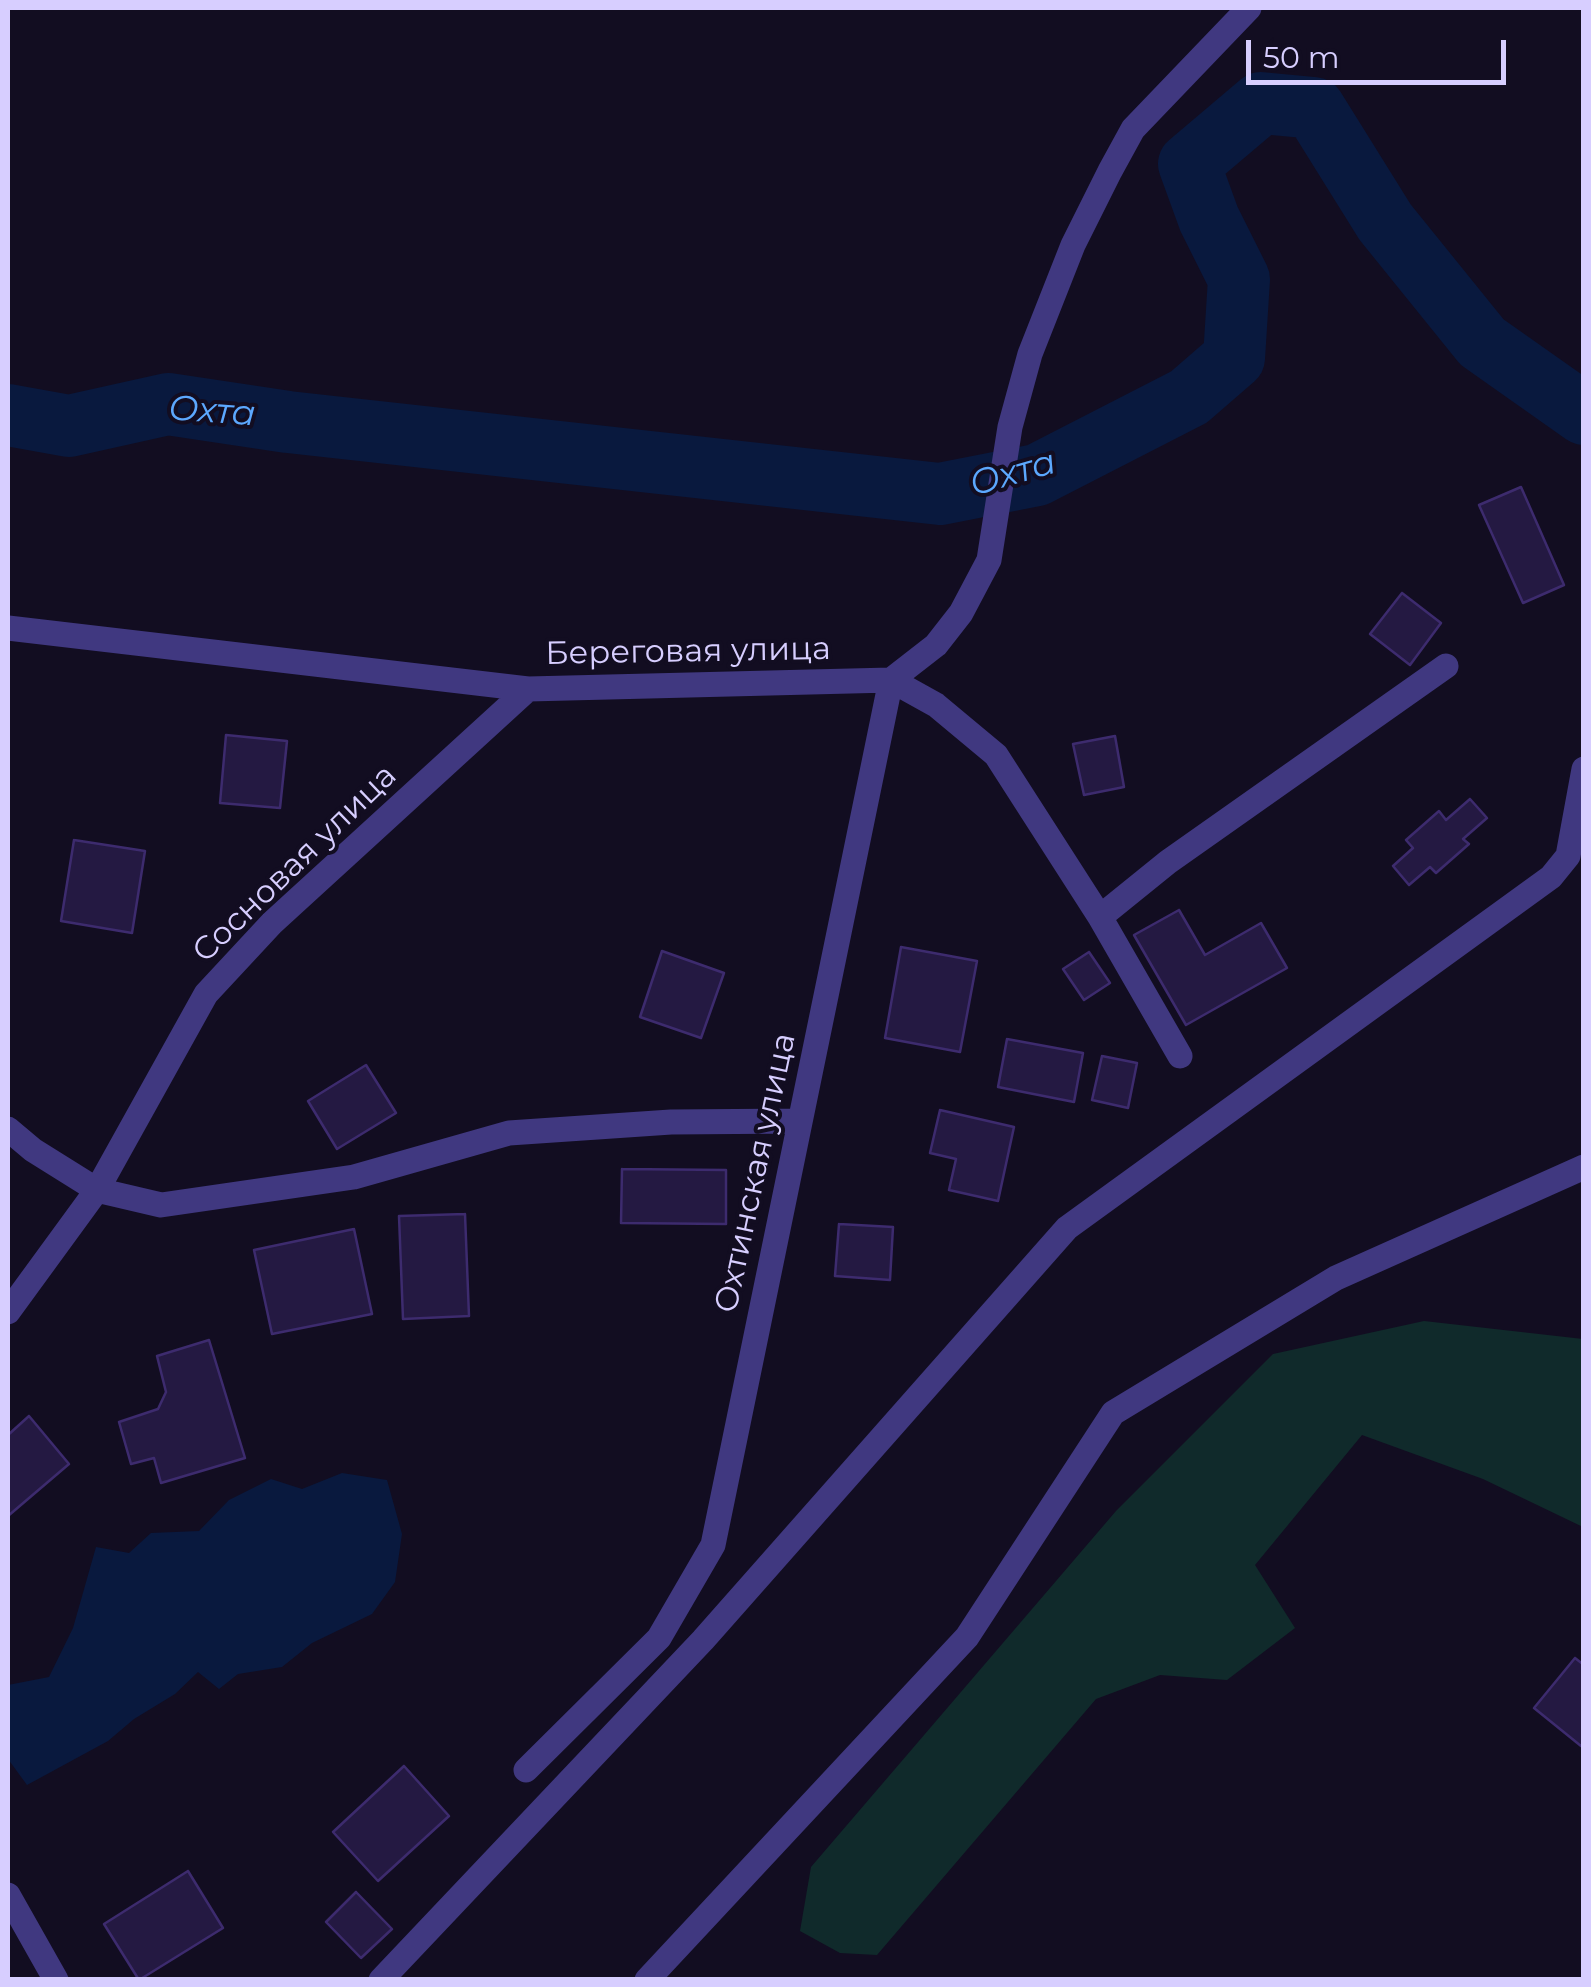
<!DOCTYPE html>
<meta charset="utf-8">
<style>
body{margin:0}
#map{position:relative;width:1591px;height:1987px;overflow:hidden;background:#120d21;font-family:Montserrat,sans-serif}
canvas{display:block}
.frame{position:absolute;inset:0;border:10px solid #d7ceff;pointer-events:none}
.scale{position:absolute;left:1246px;top:40px;width:260px;height:45px;box-sizing:border-box;border:5px solid #d7ceff;border-top:0;padding-left:12px;font-size:30px;line-height:35px;white-space:nowrap;color:#d7ceff;-webkit-text-stroke:8px #120d21;paint-order:stroke}
</style>
<div id="map">
<canvas width="1591" height="1987"></canvas>
<div class="frame"></div>
<div class="scale">50 m</div>
</div>
<script>
const g = document.querySelector('canvas').getContext('2d');
g.lineJoin = 'round';
function paint(path, color) { g.fillStyle = color; g.fill(path, 'evenodd'); }
const toPath = rows => new Path2D(rows.map(r => 'M' + r).join(''));
function stroke(path, color, width, dash) { g.strokeStyle = color; g.lineWidth = width; g.lineCap = dash ? 'butt' : 'round'; g.setLineDash(dash || []); g.stroke(path); }
function write(font, color, halo, rows, align = 'center') {
  g.font = font + ' Montserrat,sans-serif'; g.lineWidth = 8; g.setLineDash([]); g.textBaseline = 'middle'; g.strokeStyle = halo; g.fillStyle = color; for (const [text, x, y, turn = 0] of rows) {
    g.save(); g.translate(x, y); g.rotate((+turn || 0) * Math.PI / 180); g.textAlign = isNaN(turn) ? turn : align; if (halo) g.strokeText(text, 0, 0); g.fillText(text, 0, 0); g.restore();
  }
}
paint(toPath([
 [1424,1321,1583,1339,1583,1527,1483,1479,1362,1435,1255,1565,1295,1628,1227,1680,1160,1675,1096,1699,877,1955,840,1953,800,1931,811,1867,1116,1511,1273,1354]
]), '#102a2b');
paint(toPath([
 [342,1473,387,1480,402,1534,395,1582,372,1614,312,1643,282,1667,238,1674,219,1689,198,1672,175,1694,134,1719,108,1741,27,1785,8,1759,8,1685,49,1677,73,1628,96,1547,129,1553,151,1533,199,1531,229,1500,271,1479,302,1489]
]), '#09193e');
stroke(toPath([
 [8,415,69,426,168,404,288,422,940,494,1037,475,1189,397,1234,358,1239,279,1209,219,1189,164,1261,103,1314,108,1385,222,1482,342,1584,414]
]), '#09193e', 62);
const building = toPath([
 [1521,487,1564,585,1523,603,1479,505,1521,487],
 [1402,593,1441,623,1410,665,1370,634,1402,593],
 [226,735,287,741,280,808,220,803,226,735],
 [1115,736,1124,787,1084,795,1073,744,1115,736],
 [1470,799,1487,818,1463,839,1469,844,1436,873,1430,867,1409,885,1393,866,1413,848,1406,840,1439,811,1446,820,1470,799],
 [74,840,145,851,132,933,61,921,74,840],
 [1179,910,1205,955,1261,923,1287,968,1186,1025,1134,935,1179,910],
 [901,947,977,961,960,1052,885,1038,901,947],
 [662,951,724,973,701,1038,640,1017,662,951],
 [1089,952,1110,983,1084,1000,1063,969,1089,952],
 [1007,1039,1083,1053,1074,1102,998,1087,1007,1039],
 [1102,1056,1137,1063,1128,1108,1092,1100,1102,1056],
 [366,1065,396,1113,337,1149,308,1101,366,1065],
 [940,1110,1014,1127,998,1201,949,1190,956,1159,930,1153,940,1110],
 [622,1169,726,1170,726,1224,621,1223,622,1169],
 [465,1214,469,1316,403,1319,399,1216,465,1214],
 [839,1224,893,1227,890,1280,835,1276,839,1224],
 [354,1229,372,1314,272,1334,254,1250,354,1229],
 [209,1340,245,1458,161,1483,154,1458,131,1464,119,1422,158,1409,166,1392,157,1356,209,1340],
 [29,1416,69,1464,8,1516,8,1435,29,1416],
 [1575,1658,1584,1665,1584,1743,1581,1746,1534,1708,1575,1658],
 [404,1766,449,1816,378,1881,333,1832,404,1766],
 [188,1871,223,1928,139,1980,104,1924,188,1871],
 [356,1892,392,1929,361,1958,326,1922,356,1892]
]);
paint(building, '#241942');
stroke(building, '#3d2b6e', 2.5);
stroke(toPath([
 [8,628,528,689,891,680,936,705,996,755,1100,917,1180,1056],
 [1100,917,1168,862,1446,666],
 [8,1129,33,1150,97,1190,161,1205,354,1177,509,1133,671,1122,800,1121],
 [8,1312,97,1190,206,994,272,923,528,689],
 [526,1770,659,1638,713,1545,891,680,936,645,961,613,989,560,1010,427,1030,354,1073,245,1110,171,1133,129,1249,8],
 [8,1895,56,1980],
 [381,1980,703,1640,1067,1228,1551,877,1568,856,1584,769],
 [647,1980,967,1637,1113,1413,1336,1278,1584,1167]
]), '#403880', 25);
write('32px', '#d7ceff', '#120d21', [
 ["Береговая улица",688,652,-1],
 ["Сосновая улица",295,864,-44],
 ["Охтинская улица",756,1173,-78]
]);
write('italic 35px', '#5ca8fe', '#120d21', [
 ["Охта",212,412,4],
 ["Охта",1013,474,-16]
]);
</script>
